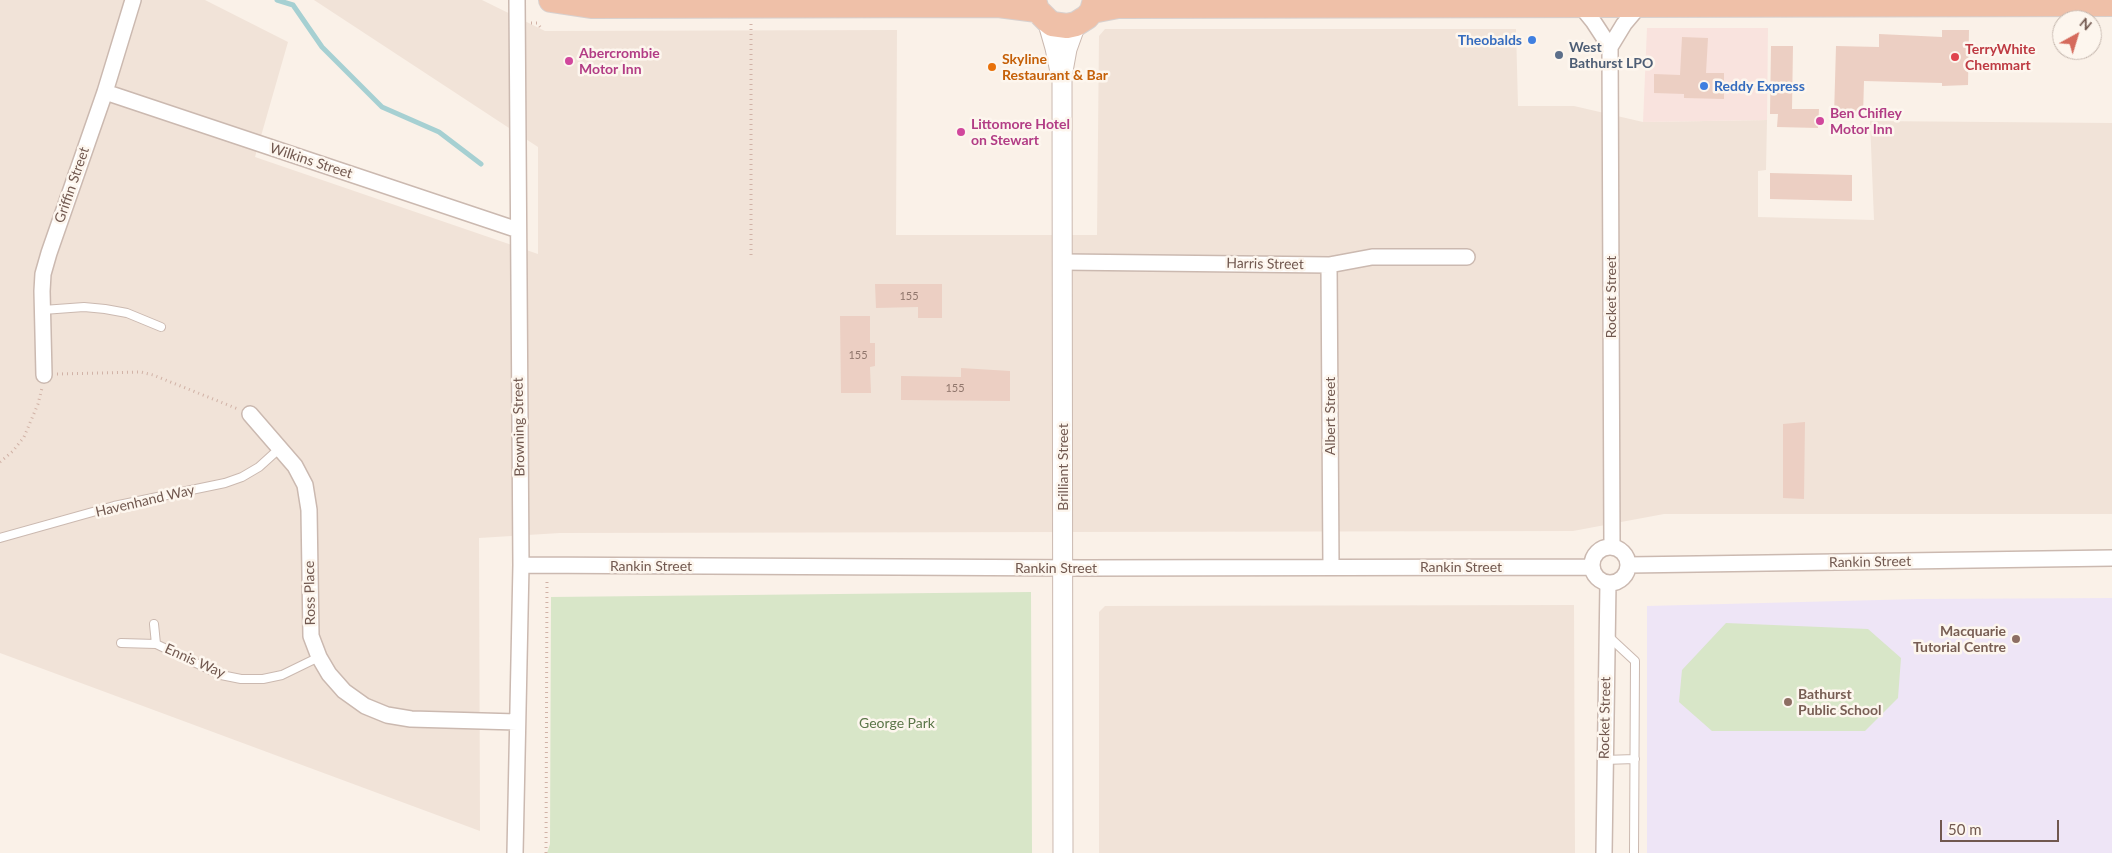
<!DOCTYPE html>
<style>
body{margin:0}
#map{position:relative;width:2112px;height:853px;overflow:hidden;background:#faf1e8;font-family:Lato,sans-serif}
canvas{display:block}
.north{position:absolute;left:2052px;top:10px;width:50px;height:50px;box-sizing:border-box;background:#fdf6ee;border:1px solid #c5b7ae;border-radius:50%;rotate:39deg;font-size:14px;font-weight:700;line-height:20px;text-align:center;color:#71584f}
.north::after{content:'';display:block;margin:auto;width:18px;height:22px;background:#d56a5c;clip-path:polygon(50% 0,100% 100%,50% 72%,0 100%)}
.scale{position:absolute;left:1940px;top:820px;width:119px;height:22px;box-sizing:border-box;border:2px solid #71584f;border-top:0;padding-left:6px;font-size:15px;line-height:18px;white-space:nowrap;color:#71584f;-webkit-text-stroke:4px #fdf6ee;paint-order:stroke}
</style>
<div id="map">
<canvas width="2112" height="853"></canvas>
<div class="north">N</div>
<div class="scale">50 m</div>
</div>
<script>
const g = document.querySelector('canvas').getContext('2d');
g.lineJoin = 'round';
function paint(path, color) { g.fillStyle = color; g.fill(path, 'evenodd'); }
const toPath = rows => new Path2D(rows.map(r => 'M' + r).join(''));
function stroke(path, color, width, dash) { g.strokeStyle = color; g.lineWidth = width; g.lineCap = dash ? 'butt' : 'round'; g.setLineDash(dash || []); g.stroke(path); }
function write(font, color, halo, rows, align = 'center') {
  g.font = font + ' Lato,sans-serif'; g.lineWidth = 5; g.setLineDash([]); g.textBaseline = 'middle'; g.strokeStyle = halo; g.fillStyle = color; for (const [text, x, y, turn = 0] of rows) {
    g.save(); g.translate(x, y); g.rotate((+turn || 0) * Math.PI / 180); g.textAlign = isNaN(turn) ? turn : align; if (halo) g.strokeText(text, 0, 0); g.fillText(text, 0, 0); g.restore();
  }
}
paint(toPath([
 [0,0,205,0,288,42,255,157,538,254,538,147,314,0,482,0,545,31,897,30,896,235,1097,235,1099,36,1105,29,1516,29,1518,106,1574,106,1643,122,1767,120,1766,170,1758,171,1758,217,1874,220,1870,121,2112,123,2112,514,1664,514,1573,531,560,533,479,538,480,831,0,653],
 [1574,605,1575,853,1099,853,1099,612,1105,606]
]), '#f1e3d8');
paint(toPath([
 [1647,28,1768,28,1767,120,1643,122]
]), '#f9e3de');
paint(toPath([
 [2112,598,2112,853,1647,853,1647,606,1918,599]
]), '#eee5f6');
paint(toPath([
 [1031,592,1032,853,547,853,550,844,551,597],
 [1726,623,1868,629,1901,658,1898,698,1865,731,1712,731,1679,702,1682,670]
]), '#d8e6c8');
stroke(toPath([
 [277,0,293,5,322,47,382,107,439,132,481,164]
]), '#a6d0d2', 5);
paint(toPath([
 [1942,30,1969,30,1968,85,1942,86,1942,83,1864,81,1863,116,1834,116,1836,46,1879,47,1879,34,1942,37],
 [1682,37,1708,38,1706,73,1724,73,1724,99,1684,98,1684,94,1654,93,1654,74,1680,75],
 [1771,46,1793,46,1792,109,1819,109,1818,128,1777,127,1778,114,1770,114],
 [1770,173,1852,175,1852,201,1770,199],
 [875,284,942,284,942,318,918,318,918,307,876,308],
 [840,316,870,316,870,343,875,343,875,366,870,367,871,393,841,393],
 [961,368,1010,371,1010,401,901,400,901,376,961,377],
 [1805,422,1804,499,1783,498,1783,424]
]), '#eccfc3');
const service = toPath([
 [43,310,84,307,105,309,127,313,161,327],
 [0,538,114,506,225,483,242,477,259,467,280,448],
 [1608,636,1635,661,1634,853],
 [121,643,156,644,154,624],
 [156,644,221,675,241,679,263,679,282,675,319,657],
 [1604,760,1635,759]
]);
const minor = toPath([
 [1580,5,1593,21,1610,47,1624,24,1640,5],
 [1610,47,1612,547],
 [105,92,518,230],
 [1063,262,1329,265,1372,257,1467,257],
 [1329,265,1331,567],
 [44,375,42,291,43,274,49,253,105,92,133,0],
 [250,414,295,466,305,485,309,510,311,636,319,657,329,674,344,691,365,706,387,715,411,719,517,722],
 '1592 565a18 18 0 1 1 36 0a18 18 0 1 1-36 0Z',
 [521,565,1084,568,1592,567],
 [1629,565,2112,558],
 [515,853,521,565,517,0],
 [1604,853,1608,583]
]);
const tertiary = toPath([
 [1047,20,1055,48,1062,81,1063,853],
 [1063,71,1067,49,1076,24]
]);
const trunk = toPath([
 [551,0,591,6,998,5,1037,10],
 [1034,0,1037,10,1047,20,1052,24,1067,26,1076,24,1087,17,1092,11,1095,0],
 [1092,11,1118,6,2112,4]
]);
stroke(service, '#cbb9b0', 10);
stroke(minor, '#cbb9b0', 18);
stroke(tertiary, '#cbb9b0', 21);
stroke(trunk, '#d7d0ce', 26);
stroke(toPath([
 [531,23,537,23,541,28],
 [751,24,751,255],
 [57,374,141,372,153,375,238,409],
 [0,462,13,451,24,437,38,404,42,388],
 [546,853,547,578]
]), '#d1b2a6', 3, [1, 4]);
stroke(service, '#fff', 8);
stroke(minor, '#fff', 15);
stroke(tertiary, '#fff', 19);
stroke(trunk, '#efc0a8', 24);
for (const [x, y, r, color] of [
 [1532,40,5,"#3f7fe0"],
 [1559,55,5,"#5c6f8a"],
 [1955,57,5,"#e0444e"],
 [569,61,5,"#d1479c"],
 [992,67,5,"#e8710a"],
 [1704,86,5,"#3f7fe0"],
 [1820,121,5,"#d1479c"],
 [961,132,5,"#d1479c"],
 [2016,639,5,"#8d6e63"],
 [1788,702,5,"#8d6e63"]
]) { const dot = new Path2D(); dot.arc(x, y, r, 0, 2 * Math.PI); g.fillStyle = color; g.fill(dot); stroke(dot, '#fdf6ee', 2); }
write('11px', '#90766c', null, [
 ["155",909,296],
 ["155",858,355],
 ["155",955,388]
]);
write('bold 14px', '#366cbe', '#fdf6ee', [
 ["Theobalds",1522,40],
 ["Reddy Express",1714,86,"left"]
], 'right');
write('bold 14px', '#4e5e75', '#fdf6ee', [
 ["West",1569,47],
 ["Bathurst LPO",1569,63]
], 'left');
write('bold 14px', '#be3a42', '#fdf6ee', [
 ["TerryWhite",1965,49],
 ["Chemmart",1965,65]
], 'left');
write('bold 14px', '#b23c85', '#fdf6ee', [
 ["Abercrombie",579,53],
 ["Motor Inn",579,69],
 ["Ben Chifley",1830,113],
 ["Motor Inn",1830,129],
 ["Littomore Hotel",971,124],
 ["on Stewart",971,140]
], 'left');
write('bold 14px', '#c56008', '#fdf6ee', [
 ["Skyline",1002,59],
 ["Restaurant & Bar",1002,75]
], 'left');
write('14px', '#71584f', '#fdf6ee', [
 ["Wilkins Street",311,161,18],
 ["Griffin Street",72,185,-71],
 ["Harris Street",1265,264,1],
 ["Rocket Street",1611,297,-90],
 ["Albert Street",1330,416,-90],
 ["Browning Street",519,427,-91],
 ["Brilliant Street",1063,467,-90],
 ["Havenhand Way",145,501,-13],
 ["Rankin Street",1870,562,-1],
 ["Rankin Street",651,566],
 ["Rankin Street",1461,567],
 ["Rankin Street",1056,568],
 ["Ross Place",310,593,-91],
 ["Ennis Way",195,661,24],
 ["Rocket Street",1605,718,-89]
]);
write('bold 14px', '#785e54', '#fdf6ee', [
 ["Macquarie",2006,631],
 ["Tutorial Centre",2006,647],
 ["Bathurst",1798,694,"left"],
 ["Public School",1798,710,"left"]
], 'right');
write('14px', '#5b7649', '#fdf6ee', [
 ["George Park",897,723]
]);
</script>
